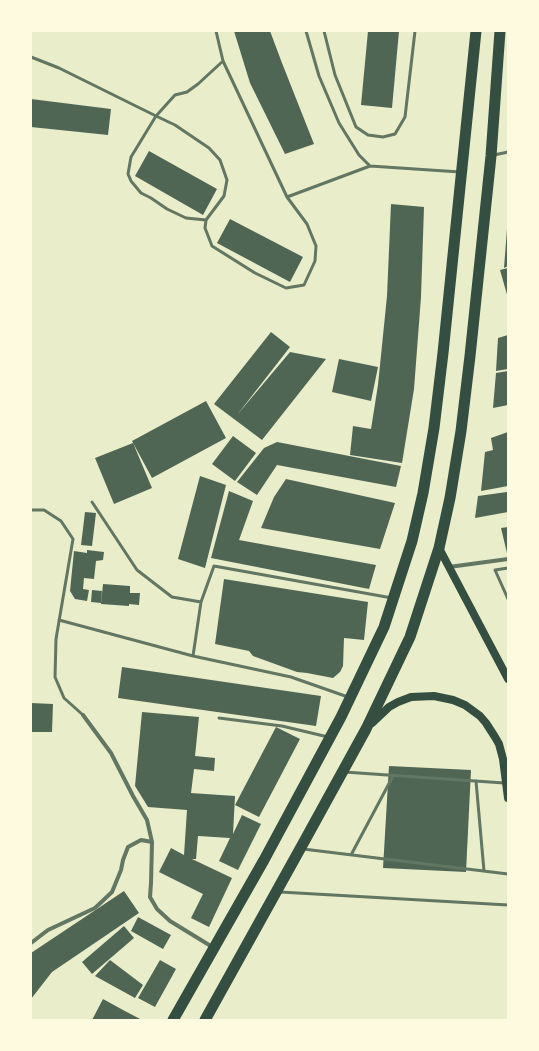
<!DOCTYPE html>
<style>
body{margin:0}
#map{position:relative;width:539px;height:1051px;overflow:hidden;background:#e9edc9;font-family:"Zilla Slab",serif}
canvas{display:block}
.frame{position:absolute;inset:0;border:32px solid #fefae0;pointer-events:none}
</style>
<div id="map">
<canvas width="539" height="1051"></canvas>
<div class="frame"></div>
</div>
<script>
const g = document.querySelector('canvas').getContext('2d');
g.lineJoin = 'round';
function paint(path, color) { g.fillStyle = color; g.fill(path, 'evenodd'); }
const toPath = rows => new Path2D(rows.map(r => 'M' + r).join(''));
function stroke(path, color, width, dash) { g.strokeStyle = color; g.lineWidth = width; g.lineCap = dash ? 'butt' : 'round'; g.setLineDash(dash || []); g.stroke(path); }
paint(toPath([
 [234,31,270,31,282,63,314,144,285,154,250,83],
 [368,31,399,31,392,108,361,105],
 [31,99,111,109,108,135,31,127],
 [149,151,217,189,203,215,135,176],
 [391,204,424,207,421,297,414,389,402,463,350,455,353,426,371,429,378,385,387,296],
 [230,219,303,257,290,282,217,243],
 [507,229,508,229,508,266,504,268],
 [508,268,508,298,500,270],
 [271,332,290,347,237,415,290,352,326,359,262,440,214,404],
 [508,335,508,369,496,371,498,338],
 [339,359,378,367,371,401,332,392],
 [508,371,508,405,493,408,496,373],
 [206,401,226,438,152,478,132,441],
 [508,432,508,486,481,491,485,452,493,450,491,438],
 [233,436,256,453,235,481,212,464],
 [277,442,401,466,396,487,277,465,257,495,237,482,264,448],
 [133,443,152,488,114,504,95,458],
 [200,476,226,485,205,568,178,559],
 [286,479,395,503,380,549,261,528,274,497],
 [229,491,253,501,239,540,376,565,369,589,211,558],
 [507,492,508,499,508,512,475,518,478,496],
 [85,512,96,513,92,546,81,545],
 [508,527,508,552,507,553,501,528],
 [87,550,104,552,103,560,96,561,94,579,84,578,83,589,89,590,87,601,75,599,70,591,74,551,87,553],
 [224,579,368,602,364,640,344,638,343,666,340,672,333,678,307,673,297,672,253,656,249,651,215,644],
 [103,584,130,586,130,593,140,593,139,605,129,604,129,606,101,604],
 [92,590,102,591,101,603,91,602],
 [122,667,321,696,316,726,118,698],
 [31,703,53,704,52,732,31,732],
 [142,712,199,717,195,756,215,758,214,771,194,769,191,793,235,796,233,834,242,815,261,824,238,870,219,861,230,838,198,836,196,859,192,859,232,878,209,927,191,918,203,894,159,872,171,848,184,855,187,810,148,807,135,786],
 [276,727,300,739,259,817,235,805],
 [389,766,471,770,466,872,383,868],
 [124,891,139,913,52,972,31,999,31,953],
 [138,917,171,935,163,949,131,931],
 [124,926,134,938,92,974,82,962],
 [110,960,143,985,135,998,95,976],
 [160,960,176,969,155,1007,138,998],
 [103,999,123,1010,142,1020,92,1020]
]), '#4f6655');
stroke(toPath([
 [216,31,223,61,287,197,370,166,460,172],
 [306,31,319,76,339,123,359,155,370,166],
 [324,31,335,75,356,127,368,135,383,137,395,134,405,117,415,31],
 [31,57,59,68,156,116,175,95,187,92,198,84,223,61],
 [156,116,175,125,209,148,220,160,227,180,224,196,206,220,186,218,167,209,151,198,141,193,131,181,128,174,131,157,156,116],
 [494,155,508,152],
 [206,220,205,228,212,246,255,273,286,288,304,285,315,261,316,246,307,224,287,197],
 [92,502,137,570,172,597,201,602,214,566,392,598],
 [31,510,44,510,61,521,73,539,56,639,55,677,64,698,83,715],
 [508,568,495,570,508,599],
 [59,620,193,656,291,677,348,697],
 [193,656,201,602],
 [219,718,282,726,328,737],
 [344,772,504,783],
 [476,781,484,871],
 [303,849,508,874],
 [351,855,393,776],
 [280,892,508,905]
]), '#617663', 3);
stroke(toPath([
 [449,567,508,559],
 [83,715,111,753,133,796,147,820,152,842],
 [31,943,48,930,95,908,112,892,121,870,123,860,128,847,141,840,152,842,151,883,150,897,157,909,170,921,214,948]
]), '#617663', 4);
stroke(toPath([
 [439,548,508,679],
 [372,723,389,707,398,702,411,697,434,696,453,700,465,705,480,716,486,723,495,737,499,744,503,759,508,798]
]), '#344e41', 8);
stroke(toPath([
 [173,1020,264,860,341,717,384,627,412,541,423,493,434,428,443,353,476,31],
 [205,1020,305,840,366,729,410,637,439,548,450,498,461,431,470,356,491,156,500,31]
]), '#344e41', 11);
</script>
